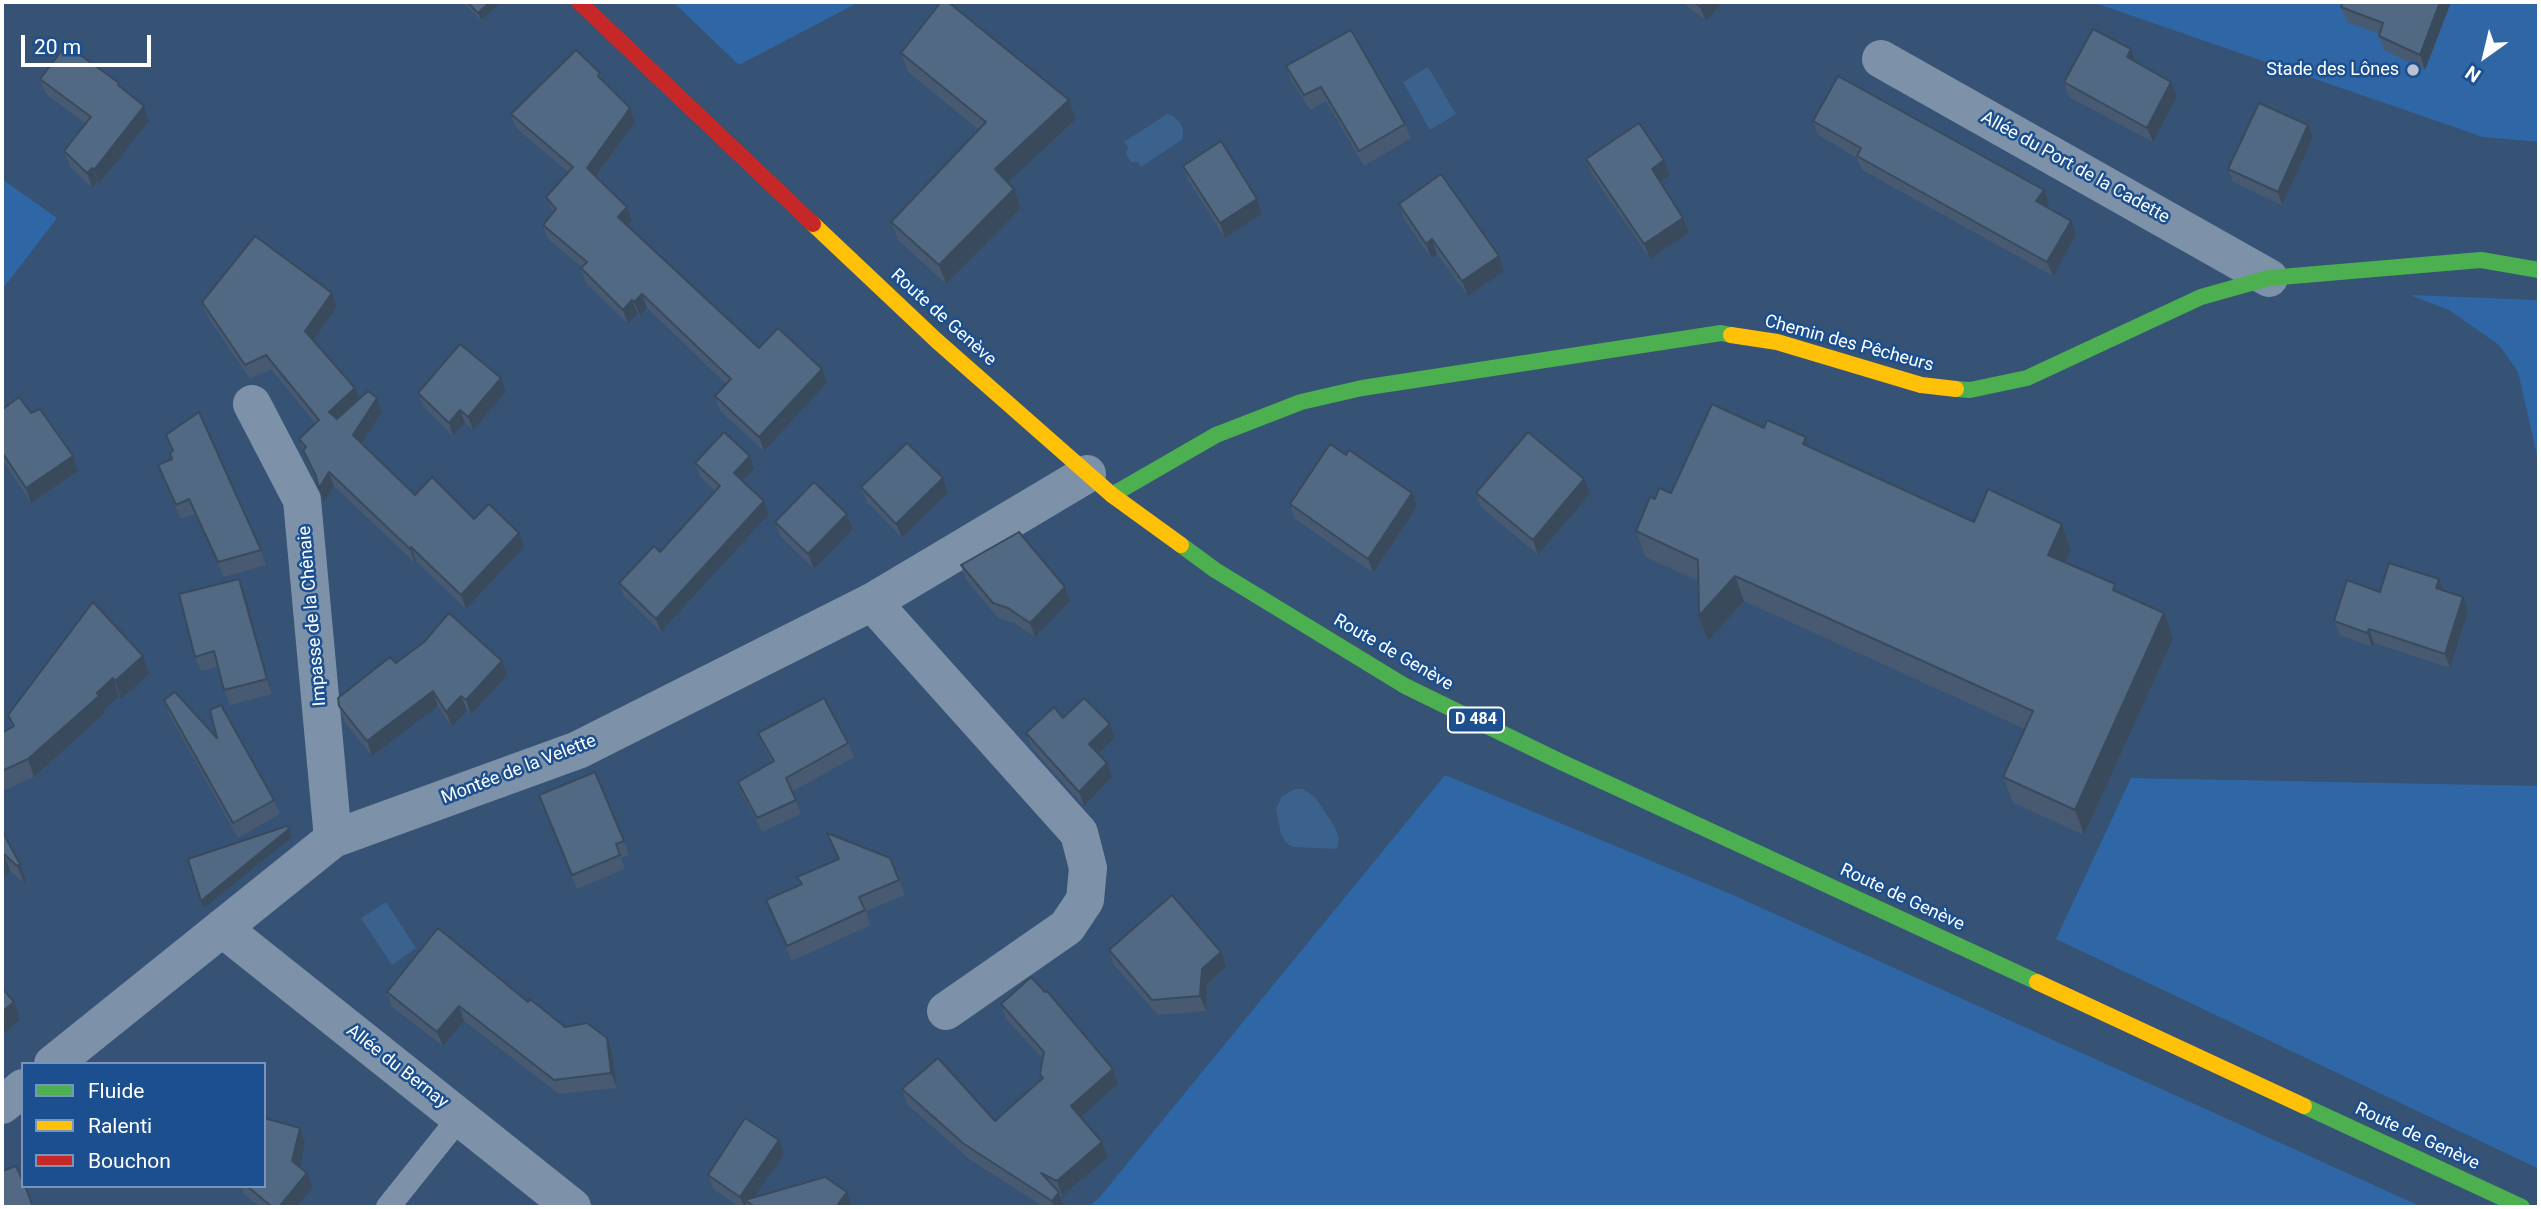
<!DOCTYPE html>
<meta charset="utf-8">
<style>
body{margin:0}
#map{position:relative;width:2541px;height:1209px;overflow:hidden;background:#365274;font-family:Roboto,sans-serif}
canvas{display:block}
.frame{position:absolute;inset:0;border:4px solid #fff;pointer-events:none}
.legend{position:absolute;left:21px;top:1062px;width:245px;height:126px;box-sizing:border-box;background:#1b4f8f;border:2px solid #7695bc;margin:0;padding:9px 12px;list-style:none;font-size:21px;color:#fff}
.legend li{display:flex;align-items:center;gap:14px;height:35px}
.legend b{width:35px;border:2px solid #7695bc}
.north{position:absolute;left:2450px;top:21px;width:70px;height:70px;-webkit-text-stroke:5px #1b4f8f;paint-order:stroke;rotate:214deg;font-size:19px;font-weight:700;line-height:28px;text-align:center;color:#fff}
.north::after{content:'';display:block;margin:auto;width:24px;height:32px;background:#fff;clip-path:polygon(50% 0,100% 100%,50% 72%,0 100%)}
.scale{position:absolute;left:21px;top:35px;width:130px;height:32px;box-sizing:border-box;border:4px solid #fff;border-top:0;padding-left:9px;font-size:21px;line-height:24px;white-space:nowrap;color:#fff;-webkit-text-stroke:5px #1b4f8f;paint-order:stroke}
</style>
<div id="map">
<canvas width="2541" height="1209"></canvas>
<div class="frame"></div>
<ul class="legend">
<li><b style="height:9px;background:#4caf50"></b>Fluide</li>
<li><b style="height:9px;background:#ffc107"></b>Ralenti</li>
<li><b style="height:9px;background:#c62828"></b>Bouchon</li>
</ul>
<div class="north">N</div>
<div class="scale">20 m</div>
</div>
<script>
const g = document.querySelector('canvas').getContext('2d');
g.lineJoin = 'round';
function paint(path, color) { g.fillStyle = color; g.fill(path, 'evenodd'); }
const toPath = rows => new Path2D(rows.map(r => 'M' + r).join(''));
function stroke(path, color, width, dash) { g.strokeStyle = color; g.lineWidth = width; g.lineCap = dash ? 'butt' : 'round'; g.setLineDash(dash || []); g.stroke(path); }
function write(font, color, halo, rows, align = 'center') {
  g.font = font + ' Roboto,sans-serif'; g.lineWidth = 5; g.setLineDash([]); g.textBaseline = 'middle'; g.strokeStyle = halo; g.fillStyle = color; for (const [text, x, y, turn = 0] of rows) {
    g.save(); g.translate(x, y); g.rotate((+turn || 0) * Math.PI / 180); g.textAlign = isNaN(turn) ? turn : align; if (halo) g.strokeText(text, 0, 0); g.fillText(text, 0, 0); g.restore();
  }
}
paint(toPath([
 [673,2,859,2,739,65],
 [2092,2,2539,2,2539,142,2483,137],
 [2,179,57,218,2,290],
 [2410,295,2539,300,2539,464,2518,372,2499,345,2449,310],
 [1445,775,1733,895,2422,1207,1089,1207,1099,1198],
 [2131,778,2539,786,2539,1169,2056,939]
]), '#2f66a5');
paint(toPath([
 [1428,67,1456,114,1430,130,1403,82],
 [1167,114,1173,116,1180,122,1183,129,1183,139,1141,167,1138,162,1131,162,1126,155,1128,147,1124,142],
 [1295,789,1303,789,1316,798,1334,826,1339,838,1337,849,1292,847,1286,843,1281,834,1276,809,1282,796],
 [386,902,416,948,392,965,361,918]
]), '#3b618d');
stroke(toPath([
 [388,1207,460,1117]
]), '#7d92a8', 24);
stroke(toPath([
 [1881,59,2269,278],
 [252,404,302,500,333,839],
 [872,602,1079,833,1088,868,1085,900,1067,927,946,1011],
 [222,928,572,1207],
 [53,1064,333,839,578,750,872,602,1087,474],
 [2,1105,23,1088]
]), '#7d92a8', 38);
stroke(toPath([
 [1956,389,1970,390,2027,378,2201,297,2269,278,2481,260,2539,270],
 [1112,495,1216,435,1301,402,1362,388,1721,333,1731,335],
 [1181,545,1215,570,1405,686,1559,761,2037,982],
 [2304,1106,2522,1207]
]), '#4caf50', 16);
stroke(toPath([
 [813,224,937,341,1112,495,1181,545],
 [1731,335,1777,342,1921,385,1956,389],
 [2037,982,2304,1106]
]), '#ffc107', 16);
stroke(toPath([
 [579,2,813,224]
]), '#c62828', 16);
paint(toPath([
 [462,2,501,2,481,20],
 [1682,2,1723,2,1706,21],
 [2343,2,2451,2,2425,70,2384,50,2379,36,2379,34,2347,22,2341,7],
 [2131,49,2136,63,2177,97,2153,142,2069,97,2064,82],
 [901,53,1069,100,1076,119,1007,182,1014,189,1021,208,946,284,898,240,891,222,979,130,908,72],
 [1286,66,1405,124,1411,138,1364,166,1326,101,1310,110,1291,80],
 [600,73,602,81,630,108,635,122,596,177,627,207,632,221,628,226,759,348,827,383,764,451,720,411,715,396,726,384,647,308,640,316,638,314,628,324,586,283,581,268,582,267,548,239,543,225,553,213,546,197,568,172,516,128,511,114],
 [40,79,119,83,121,87,149,121,99,184,98,182,92,188,70,166,64,151,86,124,46,94],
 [1813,121,2049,204,2047,207,2071,221,2076,235,2053,276,1862,170,1857,158,1818,135],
 [2313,138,2282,205,2233,182,2228,169],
 [1586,159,1670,175,1660,182,1689,233,1650,259,1592,174],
 [1183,166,1257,199,1262,214,1225,238,1188,180],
 [1399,204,1499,256,1504,271,1468,296,1437,254,1431,258,1404,219],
 [332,293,337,307,313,341,360,399,377,398,382,412,362,443,415,495,474,519,524,547,466,609,416,561,415,563,334,486,324,502,318,483,308,464,299,439,316,424,271,369,250,379,207,316,202,302],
 [501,378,506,392,473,430,465,423,453,436,423,406,418,393],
 [2,410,31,413,78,471,31,503,2,459],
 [1764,428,1974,522,2062,524,2071,550,2065,562,2118,592,2164,613,2173,639,2084,835,2013,803,2003,777,2025,729,1744,601,1708,641,1699,581,1645,557,1636,531,1655,499,1671,493],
 [166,435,261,550,266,565,224,577,195,514,181,519,163,480,158,465,172,459,172,452],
 [695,463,754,469,743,481,764,501,769,514,661,632,624,596,619,583,660,552,715,491,700,476],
 [861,487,948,493,902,538,867,502],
 [1476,493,1590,494,1538,555,1481,507],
 [1290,504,1417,507,1373,573,1295,519],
 [847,514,853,529,814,569,781,537,775,522],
 [961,565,1070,601,1035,637,1014,623,998,618,966,580],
 [239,579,245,594,272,694,230,705,224,690,218,667,201,671,195,657],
 [2439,579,2443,591,2468,611,2450,668,2374,643,2372,647,2340,635,2334,621,2380,592],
 [93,602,149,674,121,699,119,696,104,710,105,713,34,777,2,791,2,733,12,727,8,715],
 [396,663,507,675,471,715,467,710,452,727,438,706,372,756,344,721,339,706],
 [164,700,274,800,280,814,238,838,169,714],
 [1063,718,1110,724,1115,738,1099,754,1112,777,1084,806,1031,747,1026,733],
 [758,733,848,743,854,757,792,792,801,814,762,832,743,796,738,782,772,763,764,747],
 [539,795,624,841,629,855,621,858,625,869,577,889],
 [2,831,26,881,24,883,10,871,2,880],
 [827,833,899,880,905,895,866,911,871,925,792,961,766,900,800,885,797,877,838,860],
 [1109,950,1226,967,1207,984,1206,1011,1158,1015,1114,965],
 [387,992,528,1002,565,1027,612,1053,617,1088,559,1094,464,1021,443,1046,392,1007],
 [1001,1004,1113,1069,1118,1084,1080,1117,1102,1142,1108,1157,1062,1196,1060,1195,1064,1207,1044,1207,969,1159,907,1104,902,1089,995,1121,1042,1080,1040,1074,1043,1059,1006,1019],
 [300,1128,305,1142,299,1167,313,1188,296,1207,260,1207,243,1193,241,1186,264,1186],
 [784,1154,755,1197,852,1205,850,1207,740,1207,713,1189,708,1175]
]), '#475a72');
paint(toPath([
 [490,2,501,2,481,20,478,13],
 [1705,2,1723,2,1706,21,1700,7],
 [2440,2,2451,2,2425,70,2420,55],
 [2131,49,2136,64,2127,57],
 [2171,82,2177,97,2153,142,2147,128],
 [1069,100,1076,119,1002,188,995,169],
 [144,106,149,121,99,184,94,170],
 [630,108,635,122,592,182,587,168],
 [2308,125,2313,138,2282,205,2278,192],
 [1664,160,1670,175,1657,184,1652,169],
 [92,168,98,182,92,188,87,173],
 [1014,189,1021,208,946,284,939,265],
 [2044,190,2049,204,2042,216,2036,201],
 [1257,199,1262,214,1225,238,1220,223],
 [627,207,632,221,623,231,618,217],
 [1683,218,1689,233,1650,259,1644,244],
 [2071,221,2076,235,2053,276,2047,262],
 [1432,239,1437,254,1431,258,1426,244],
 [1499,256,1504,271,1468,296,1462,281],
 [332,293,337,307,310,345,305,331],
 [642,294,647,308,640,316,634,302],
 [632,300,638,314,628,324,623,310],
 [822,369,827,383,764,451,759,437],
 [501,378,506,392,473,430,468,417],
 [355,388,361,402,334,426,329,412],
 [377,398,382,412,358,449,353,435],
 [460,410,465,423,453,436,449,423],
 [1806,437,1815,463,1803,444],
 [73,456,78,471,31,503,26,488],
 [750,456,754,469,738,486,734,473],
 [329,472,334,486,324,502,319,488],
 [943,478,948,493,902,538,896,524],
 [1584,479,1590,494,1538,555,1533,540],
 [1412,493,1417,507,1373,573,1368,559],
 [764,501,769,514,661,632,656,619],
 [847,514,853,529,814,569,808,554],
 [2062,524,2071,550,2057,581,2048,555],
 [519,533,524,547,466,609,461,595],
 [411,547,416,561,415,563,410,549],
 [1735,576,1744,601,1708,641,1699,616],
 [239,579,245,594,272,694,267,679],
 [2439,579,2444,593,2436,588],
 [1065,587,1070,601,1035,637,1030,623],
 [2463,597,2468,611,2450,668,2445,654],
 [2164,613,2173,639,2084,835,2075,810],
 [2369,629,2374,643,2372,647,2367,633],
 [143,656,149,674,121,699,115,681],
 [502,661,507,675,471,715,466,700],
 [113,678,119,696,104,710,105,713,34,777,28,759],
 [433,691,438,706,372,756,367,741],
 [461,696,467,710,452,727,446,712],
 [1110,724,1115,738,1094,758,1089,744],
 [1107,763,1112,777,1084,806,1079,792],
 [289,829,292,837,204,908,201,901],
 [4,854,10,871,2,880,2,856],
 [20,864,26,881,24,883,17,866],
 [1221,952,1226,967,1207,984,1206,1011,1200,996,1202,969],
 [14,1002,20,1019,2,1035,2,1012],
 [459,1006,464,1021,443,1046,437,1032],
 [607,1038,612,1053,617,1088,611,1073],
 [1113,1069,1118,1084,1076,1121,1071,1106],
 [300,1128,305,1142,298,1175,292,1161],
 [779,1140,784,1154,750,1204,745,1200,747,1207,744,1207,740,1197],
 [1102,1142,1108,1157,1062,1196,1057,1181],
 [307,1173,313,1188,296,1207,279,1207],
 [847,1192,852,1205,850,1207,836,1207],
 [1059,1192,1064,1207,1054,1207,1052,1201]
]), '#394a5c');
const building = toPath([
 [467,2,490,2,478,13,467,2],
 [941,2,948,2,1069,100,995,169,1014,189,939,265,891,222,986,122,901,53,941,2],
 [1695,2,1705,2,1700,7,1695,2],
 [2343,2,2440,2,2420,55,2379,36,2383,23,2341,7,2343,2],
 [2093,29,2131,49,2127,57,2171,82,2147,128,2064,82,2093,29],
 [1351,30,1405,124,1359,151,1321,87,1304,95,1286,66,1351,30],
 [66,45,119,83,118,85,144,106,94,170,92,168,87,173,64,151,91,117,40,79,66,45],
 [576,50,600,73,598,76,630,108,587,168,627,207,618,217,759,348,778,328,822,369,759,437,715,396,731,379,642,294,634,302,632,300,623,310,581,268,587,262,543,225,556,209,546,197,573,167,511,114,576,50],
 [1838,76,2044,190,2036,201,2071,221,2047,262,1857,156,1861,148,1813,121,1838,76],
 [2259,103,2308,125,2278,192,2228,169,2259,103],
 [1639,123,1664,160,1652,169,1683,218,1644,244,1586,159,1639,123],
 [1221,141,1257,199,1220,223,1183,166,1221,141],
 [1441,174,1499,256,1462,281,1432,239,1426,244,1399,204,1441,174],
 [255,236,332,293,305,331,355,388,329,412,337,419,368,391,377,398,353,435,415,495,432,477,474,519,489,504,519,533,461,595,411,547,410,549,329,472,319,488,316,476,303,450,306,447,299,439,319,420,266,355,245,365,202,302,255,236],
 [460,344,501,378,468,417,460,410,449,423,418,393,460,344],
 [19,397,31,413,40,409,73,456,26,488,2,452,2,410,19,397],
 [1712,404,1764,428,1767,420,1806,437,1803,444,1974,522,1988,489,2062,524,2048,555,2115,584,2113,590,2164,613,2075,810,2003,777,2033,711,1735,576,1699,616,1698,560,1636,531,1650,497,1655,499,1659,488,1671,493,1712,404],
 [199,412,261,550,218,562,189,499,176,505,158,465,172,459,170,453,173,451,166,435,199,412],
 [724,432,750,456,734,473,764,501,656,619,619,583,654,546,660,552,720,486,695,463,724,432],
 [1528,432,1584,479,1533,540,1476,493,1528,432],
 [907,443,943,478,896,524,861,487,907,443],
 [1330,444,1346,455,1349,450,1412,493,1368,559,1290,504,1330,444],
 [814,482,847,514,808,554,775,522,814,482],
 [1019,532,1065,587,1030,623,1008,608,993,603,961,565,1019,532],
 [2389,563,2439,579,2436,588,2463,597,2445,654,2369,629,2367,633,2334,621,2347,580,2380,592,2389,563],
 [239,579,267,679,224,690,214,651,195,657,179,594,239,579],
 [93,602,143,656,115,681,113,678,97,693,99,696,28,759,2,771,2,733,14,726,8,715,93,602],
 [449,613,502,661,466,700,461,696,446,712,433,691,367,741,339,706,338,698,390,657,396,663,424,642,449,613],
 [175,692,217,738,210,710,221,705,274,800,233,823,164,700,175,692],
 [824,698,848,743,786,778,796,800,757,818,738,782,774,761,758,733,824,698],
 [1084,698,1110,724,1089,744,1107,763,1079,792,1026,733,1054,707,1063,718,1084,698],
 [595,772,624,841,616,844,620,855,572,875,539,795,595,772],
 [287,826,289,829,201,901,188,859,287,826],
 [2,831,20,864,17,866,4,854,2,856,2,831],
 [827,833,890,858,899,880,859,897,865,910,787,946,766,900,802,884,797,877,839,859,827,833],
 [1172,895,1221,952,1202,969,1200,996,1152,1000,1109,950,1172,895],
 [438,928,528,1002,530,999,565,1027,587,1023,607,1038,611,1073,554,1080,459,1006,437,1032,387,992,438,928],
 [1031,977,1045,992,1047,991,1113,1069,1071,1106,1102,1142,1057,1181,1041,1173,1059,1192,1052,1201,964,1144,902,1089,938,1058,995,1121,1043,1078,1040,1074,1044,1052,1001,1004,1031,977],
 [2,988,14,1002,2,1012,2,988],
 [264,1118,300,1128,292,1161,307,1173,279,1207,272,1207,247,1186,264,1186,264,1118],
 [745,1118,779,1140,740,1197,708,1175,745,1118],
 [16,1166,23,1181,23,1186,25,1186,33,1207,2,1207,2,1171,16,1166],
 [825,1177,847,1192,836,1207,755,1207,745,1200,825,1177]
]);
paint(building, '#526984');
stroke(building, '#394a5c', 2);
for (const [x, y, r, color] of [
 [2413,70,7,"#b9c2ce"]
]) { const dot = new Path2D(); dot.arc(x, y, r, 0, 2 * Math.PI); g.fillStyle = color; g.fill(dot); stroke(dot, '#1b4f8f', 2.5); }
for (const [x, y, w] of [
 [1476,720,56]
]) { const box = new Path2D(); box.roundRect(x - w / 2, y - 12.5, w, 25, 5); g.fillStyle = '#1b4f8f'; g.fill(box); stroke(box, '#fff', 2); }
write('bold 16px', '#fff', null, [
 ["D 484",1476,720]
]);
write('18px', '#fff', '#1b4f8f', [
 ["Stade des Lônes",2399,70]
], 'right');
write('18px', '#fff', '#1b4f8f', [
 ["Allée du Port de la Cadette",2075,168,29],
 ["Route de Genève",943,318,42],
 ["Chemin des Pêcheurs",1849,344,15],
 ["Impasse de la Chênaie",313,616,-95],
 ["Route de Genève",1393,653,30],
 ["Montée de la Velette",519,770,-21],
 ["Route de Genève",1902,898,25],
 ["Allée du Bernay",397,1067,38],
 ["Route de Genève",2417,1137,25]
]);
</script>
